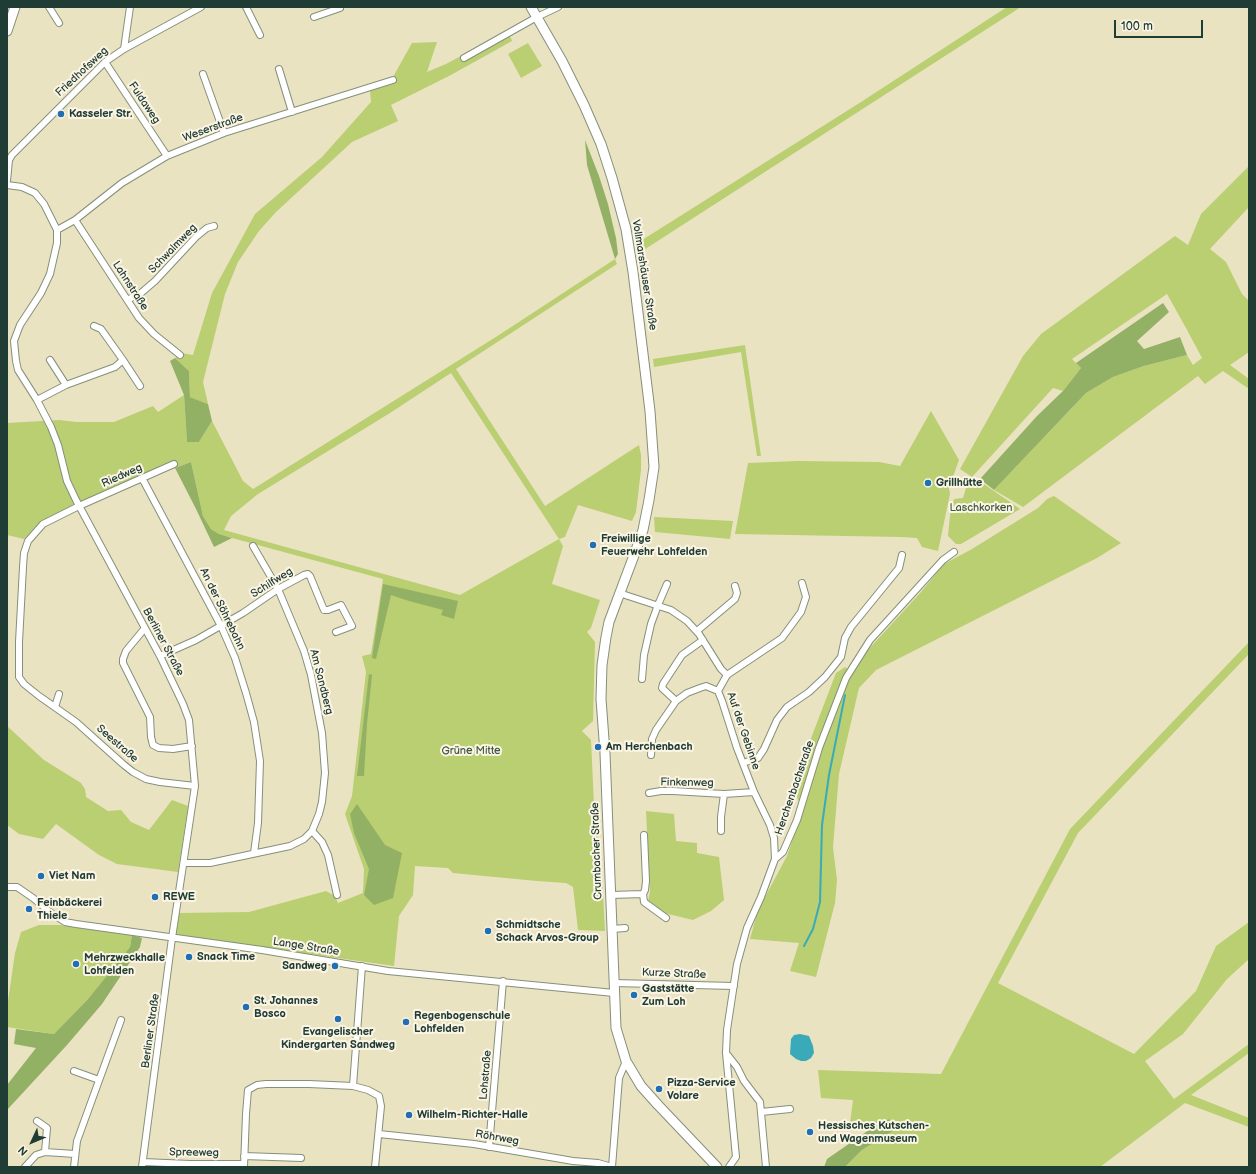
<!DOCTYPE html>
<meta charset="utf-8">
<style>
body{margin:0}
#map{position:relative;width:1256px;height:1174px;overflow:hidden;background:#eae3c2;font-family:"Balsamiq Sans",sans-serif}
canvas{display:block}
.frame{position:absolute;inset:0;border:8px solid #1f3d34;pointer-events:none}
.north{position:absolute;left:12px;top:1122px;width:40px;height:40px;-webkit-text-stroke:3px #fcf5e5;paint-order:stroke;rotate:226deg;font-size:11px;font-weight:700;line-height:16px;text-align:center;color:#1f3d34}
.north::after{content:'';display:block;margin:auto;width:14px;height:18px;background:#1f3d34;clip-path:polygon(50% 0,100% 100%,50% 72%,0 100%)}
.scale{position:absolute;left:1114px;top:20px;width:89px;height:18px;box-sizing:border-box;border:2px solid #1f3d34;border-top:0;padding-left:5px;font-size:12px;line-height:14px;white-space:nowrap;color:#1f3d34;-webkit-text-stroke:3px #fcf5e5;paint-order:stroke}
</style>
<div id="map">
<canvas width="1256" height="1174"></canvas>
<div class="frame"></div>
<div class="north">N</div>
<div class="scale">100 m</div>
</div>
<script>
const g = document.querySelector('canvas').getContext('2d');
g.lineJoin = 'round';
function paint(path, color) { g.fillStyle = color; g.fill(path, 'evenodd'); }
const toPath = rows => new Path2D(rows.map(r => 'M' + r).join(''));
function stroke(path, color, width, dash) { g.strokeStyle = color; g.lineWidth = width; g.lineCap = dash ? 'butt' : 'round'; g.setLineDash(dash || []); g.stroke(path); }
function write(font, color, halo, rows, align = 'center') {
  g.font = font + ' "Balsamiq Sans",sans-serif'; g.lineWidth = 4; g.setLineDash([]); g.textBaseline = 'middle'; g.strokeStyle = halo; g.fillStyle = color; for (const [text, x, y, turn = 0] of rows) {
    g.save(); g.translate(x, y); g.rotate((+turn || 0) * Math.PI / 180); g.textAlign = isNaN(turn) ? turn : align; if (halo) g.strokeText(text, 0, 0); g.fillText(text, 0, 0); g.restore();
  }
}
paint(toPath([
 [1007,7,1021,7,639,253,639,242,861,102],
 [508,31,512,41,449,76,391,105,398,121,352,142,276,212,259,231,238,262,225,294,203,382,208,404,190,397,189,371,175,358,181,353,193,355,212,293,255,214,322,157,371,102,370,91,389,84,412,43,437,42,427,72,446,64],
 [528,43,542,66,521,78,508,54],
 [1249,166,1249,207,1210,249,1226,262,1242,294,1249,301,1249,352,1230,365,1249,379,1249,389,1223,371,1205,384,1198,376,1023,507,994,490,1086,393,1113,377,1144,366,1187,355,1193,365,1202,358,1186,328,1167,294,1072,359,1081,368,1063,391,1053,388,972,477,960,469,1023,356,1041,334,1175,236,1188,245,1201,214],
 [615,259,617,264,456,369,545,506,639,445,641,455,641,470,636,512,632,521,578,505,565,537,559,539,563,546,552,584,600,600,591,628,587,632,595,642,593,721,582,731,591,740,594,805,599,852,601,854,605,931,578,930,573,887,566,883,537,881,453,873,448,868,415,866,413,895,399,916,394,966,176,935,179,913,249,912,326,891,335,896,338,903,363,893,364,869,345,814,352,796,366,672,362,656,371,654,383,579,232,538,219,534,211,529,203,516,191,462,175,468,172,462,70,507,37,525,24,539,7,535,7,423,59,420,76,422,114,422,153,406,158,412,184,395,187,442,199,442,212,421,243,481,253,489,499,335],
 [451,373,559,539,460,595,224,530,231,516,258,494,390,413],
 [745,345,761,456,757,456,741,352,654,367,653,359],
 [931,411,959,460,949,488,950,494,938,551,922,547,917,538,901,537,735,534,748,463,798,461,879,462,900,466],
 [978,480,1020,509,961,544,956,544,948,536,950,515,954,499,963,498,966,488],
 [1054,496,1121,543,1097,558,876,670,859,688,839,774,833,847,837,880,835,903,816,977,790,971,799,943,750,939,758,910,787,856,803,809,792,788,836,673,845,667,853,674,866,652,921,592,944,564,972,549,1038,508,1047,499],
 [654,517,733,521,730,539,655,532],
 [1249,642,1249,654,1078,833,998,983,1134,1054,1196,991,1216,946,1249,922,1249,959,1227,979,1183,1034,1145,1061,1174,1099,1249,1044,1249,1053,1191,1095,1249,1118,1249,1127,1185,1103,1100,1167,845,1167,862,1150,894,1129,889,1119,879,1123,850,1123,853,1100,821,1098,818,1070,941,1074,1070,829],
 [7,726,44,760,81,783,85,789,86,797,108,811,121,810,131,822,149,830,172,800,188,806,178,872,117,864,99,855,56,824,43,839,19,834,7,825],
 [646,811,674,814,676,841,697,843,697,853,719,857,724,900,711,911,693,920,664,913,648,901,650,892],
 [39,925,60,925,132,935,130,947,88,999,54,1034,7,1027,7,1008,15,953,21,932]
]), '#bace72');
paint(toPath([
 [585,140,599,176,608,204,616,238,618,254,615,259,587,165],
 [1163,303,1169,312,1137,341,1144,349,1180,337,1187,355,1144,366,1113,377,1086,393,994,490,980,479,1037,416,1063,391,1081,368,1076,363],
 [175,358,189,371,190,397,208,404,212,421,199,442,187,442,184,395,170,361],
 [191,462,203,516,211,529,219,534,232,538,214,547,196,509,175,468],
 [383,584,458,601,454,619,441,615,443,610,409,601,391,595,376,659,372,658],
 [369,674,372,675,367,724,364,776,357,776],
 [357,804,385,845,402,853,393,898,374,905,364,895,369,869,354,833,350,814],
 [132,935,142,938,140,947,102,1004,67,1045,7,1110,7,1085,36,1048,14,1044,16,1029,54,1034,88,999,130,947],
 [889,1119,894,1130,862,1150,845,1167,824,1167,827,1159,879,1123]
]), '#93b164');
paint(toPath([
 [800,1034,809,1036,813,1046,814,1053,811,1058,806,1061,801,1061,796,1059,790,1054,791,1039,794,1035]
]), '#3aaab8');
stroke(toPath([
 [804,946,813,929,820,902,822,825,829,775,845,695]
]), '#3aaab8', 2);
const minor = toPath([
 [49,7,59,23],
 [246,7,260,35],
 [314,17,340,8],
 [124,49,130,7],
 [464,58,537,17,558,7],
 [105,62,167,156],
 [279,69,292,112],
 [203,74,224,133],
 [7,181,9,160,12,155,105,62,124,49,201,7],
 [7,185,22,187,35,193,44,204,57,230,57,243,50,274,41,293,20,325,14,341,16,361,18,370,37,400,51,427,58,445,67,481,76,500,160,656,183,704,189,720,195,786,172,938,142,1167],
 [75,220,139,318,154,334,180,355],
 [57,230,75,220,122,183,167,156,224,133,393,80],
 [127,300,141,293,155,281,196,237,207,228,214,226],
 [50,360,66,385],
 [123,360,140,386],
 [37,400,66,385,115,367,123,360,101,329,94,326],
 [174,464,79,506,43,524,28,541,24,553,23,567,19,642,19,677,24,684,39,696,76,722,124,765,133,772,146,779,160,782,195,786],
 [142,478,221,626,235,658,246,693,254,722,260,761,258,823,254,853],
 [619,593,671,610,687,621,699,634,721,669,727,675],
 [145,628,126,651,123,659,123,663,150,717,151,737,153,745,159,748,173,749,192,746],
 [697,631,735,599,737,593,735,586],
 [160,656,196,640,243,613,278,589,304,575,308,574,310,576,324,610,328,610,341,605,352,626,336,632],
 [727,675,718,691,722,701,737,748,754,792,770,825,774,838,775,859],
 [727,675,782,638,801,612,806,597,802,583],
 [642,679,644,655,651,624,658,605,667,584],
 [676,701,662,688,663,684,682,655,703,640],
 [55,707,59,694],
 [651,755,652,739,656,730,676,701,687,693,700,688,706,686,718,691],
 [743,763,758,758,764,749,777,720,787,707,809,692,825,677,841,657,845,638,851,627,899,568,902,555],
 [649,793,661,791,673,791,724,794,754,792],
 [312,831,322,842,328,855,337,895],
 [721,831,721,817,724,794],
 [184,863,210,863,290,846,304,839,312,831,319,814,322,802,325,773,322,733,311,675,304,651,278,589,253,546],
 [7,887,17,887,33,898,51,913,65,922,76,924,262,950,388,971,614,993],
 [643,894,644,902,666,918],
 [611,895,643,894,645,890,646,881,644,835],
 [612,929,625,928],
 [614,983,734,986],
 [726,1053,737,1067,744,1081,760,1102,766,1167],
 [74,1071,99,1080],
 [353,1086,362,966],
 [761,1112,790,1109],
 [37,1121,47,1128,45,1152],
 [379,1134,474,1144,573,1161,598,1163,612,1167,619,1078,626,1061],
 [489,1147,503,981],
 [244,1156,301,1158],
 [143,1162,190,1164,244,1164],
 [25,1167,36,1155,45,1152,75,1154],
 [74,1167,77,1141,121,1020],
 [244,1167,246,1114,248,1090,257,1085,266,1084,309,1084,353,1086,368,1090,379,1096,381,1106,375,1167],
 [729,1167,736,1157,726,1053,727,1030,737,964,747,928,761,897,775,859,783,852,797,820,819,748,846,678,870,640,943,560,954,552]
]);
const secondary = toPath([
 [531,7,562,61,584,105,601,144,612,178,626,229,633,272,650,411,654,467,649,500,643,530,636,550,609,622,606,637,602,665,601,699,605,753,616,1028,626,1061,641,1086,658,1105,717,1167],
 [7,31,15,7]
]);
stroke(minor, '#84907b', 8);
stroke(secondary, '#84907b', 11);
stroke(minor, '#fff', 6);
stroke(secondary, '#fff', 9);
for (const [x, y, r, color] of [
 [61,114,4,"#1f6fb2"],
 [928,483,4,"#1f6fb2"],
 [593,545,4,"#1f6fb2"],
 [598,747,4,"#1f6fb2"],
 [41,876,4,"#1f6fb2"],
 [155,897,4,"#1f6fb2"],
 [29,909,4,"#1f6fb2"],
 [488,931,4,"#1f6fb2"],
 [189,957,4,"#1f6fb2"],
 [76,964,4,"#1f6fb2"],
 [335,966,4,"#1f6fb2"],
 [634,995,4,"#1f6fb2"],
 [246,1007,4,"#1f6fb2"],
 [338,1019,4,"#1f6fb2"],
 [406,1022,4,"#1f6fb2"],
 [659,1089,4,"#1f6fb2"],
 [409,1115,4,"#1f6fb2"],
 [810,1132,4,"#1f6fb2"]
]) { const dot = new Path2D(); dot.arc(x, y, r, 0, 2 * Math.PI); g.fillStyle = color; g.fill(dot); stroke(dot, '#fcf5e5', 1.5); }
write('11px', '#1f3d34', '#fcf5e5', [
 ["Friedhofsweg",82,72,-43],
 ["Fuldaweg",144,103,56],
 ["Weserstraße",213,128,-20],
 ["Schwalmweg",173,249,-46],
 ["Vollmarshäuser Straße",644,275,81],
 ["Lahnstraße",130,286,57],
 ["Riedweg",122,476,-24],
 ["Schilfweg",272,583,-32],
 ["An der Söhrebahn",222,609,64],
 ["Berliner Straße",163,642,62],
 ["Am Sandberg",321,682,76],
 ["Auf der Gebinne",743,731,71],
 ["Seestraße",117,744,41],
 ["Finkenweg",687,783,1],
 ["Herchenbachstraße",795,788,-71],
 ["Crumbacher Straße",597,851,-92],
 ["Lange Straße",306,947,9],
 ["Kurze Straße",674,974,2],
 ["Berliner Straße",151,1031,-82],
 ["Lohstraße",486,1075,-85],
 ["Röhrweg",497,1138,10],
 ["Spreeweg",194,1153,1]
]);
write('bold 11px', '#1f3d34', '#fcf5e5', [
 ["Kasseler Str.",69,114],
 ["Grillhütte",936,483],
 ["Freiwillige",601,539],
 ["Feuerwehr Lohfelden",601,552],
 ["Am Herchenbach",606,747],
 ["Viet Nam",49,876],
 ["REWE",163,897],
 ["Feinbäckerei",37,903],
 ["Thiele",37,916],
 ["Schmidtsche",496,925],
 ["Schack Arvos-Group",496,938],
 ["Snack Time",197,957],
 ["Mehrzweckhalle",84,958],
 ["Lohfelden",84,971],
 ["Sandweg",327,966,"right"],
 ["Gaststätte",642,989],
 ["Zum Loh",642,1002],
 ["St. Johannes",254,1001],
 ["Bosco",254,1014],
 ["Regenbogenschule",414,1016],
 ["Lohfelden",414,1029],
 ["Evangelischer",338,1032,"center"],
 ["Kindergarten Sandweg",338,1045,"center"],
 ["Pizza-Service",667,1083],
 ["Volare",667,1096],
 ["Wilhelm-Richter-Halle",417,1115],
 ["Hessisches Kutschen-",818,1126],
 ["und Wagenmuseum",818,1139]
], 'left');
write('11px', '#3e5a40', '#fcf5e5', [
 ["Laschkorken",981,508],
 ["Grüne Mitte",471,751]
]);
</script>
